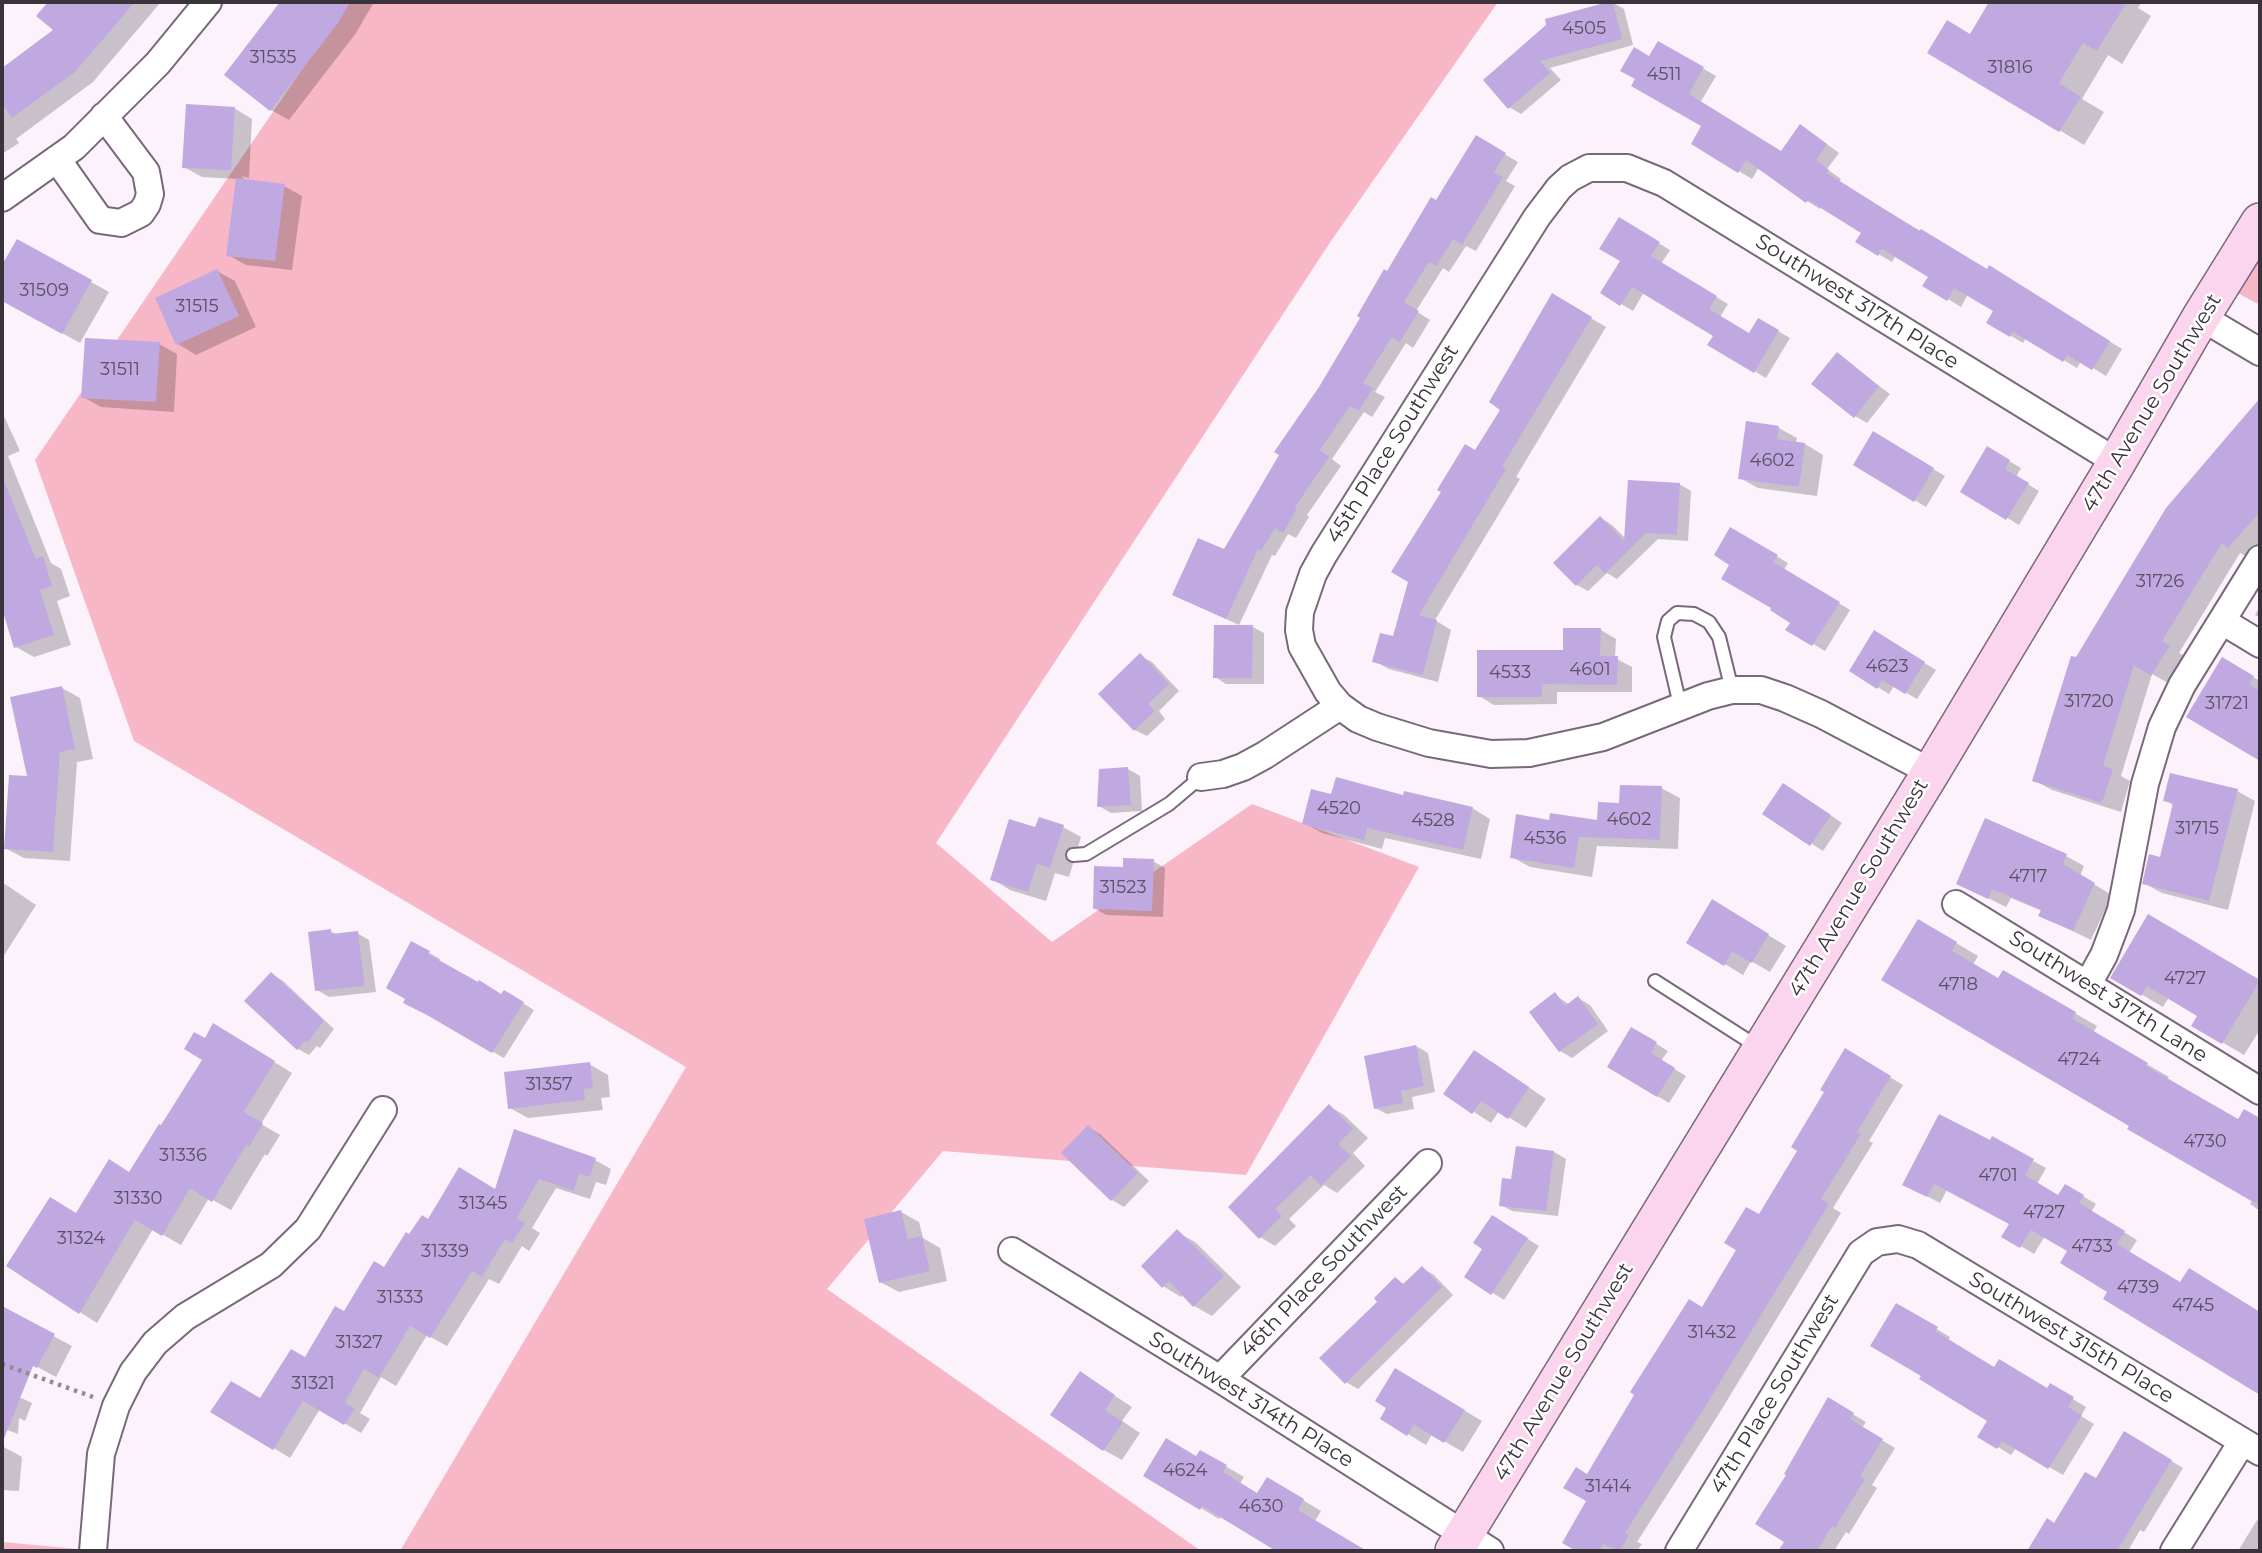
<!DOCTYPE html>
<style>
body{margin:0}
#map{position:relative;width:2262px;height:1553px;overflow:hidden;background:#fbf2fc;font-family:Montserrat,sans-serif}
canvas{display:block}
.frame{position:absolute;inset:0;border:4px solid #3b333c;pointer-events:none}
</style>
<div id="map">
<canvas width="2262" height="1553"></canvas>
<div class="frame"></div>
</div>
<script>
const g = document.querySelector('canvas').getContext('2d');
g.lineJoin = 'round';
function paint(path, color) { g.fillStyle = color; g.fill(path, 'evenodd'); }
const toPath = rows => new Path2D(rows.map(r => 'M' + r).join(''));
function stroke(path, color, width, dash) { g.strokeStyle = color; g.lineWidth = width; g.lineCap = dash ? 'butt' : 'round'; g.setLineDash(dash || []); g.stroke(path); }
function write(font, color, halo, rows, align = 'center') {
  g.font = font + ' Montserrat,sans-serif'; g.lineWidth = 5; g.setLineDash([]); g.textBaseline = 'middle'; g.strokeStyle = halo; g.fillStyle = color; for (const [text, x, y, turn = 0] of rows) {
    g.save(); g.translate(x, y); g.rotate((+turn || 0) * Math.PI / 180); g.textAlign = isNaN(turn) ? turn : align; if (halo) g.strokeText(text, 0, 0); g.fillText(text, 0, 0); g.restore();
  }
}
paint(toPath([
 [348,2,1498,2,1331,241,936,843,1052,942,1252,804,1419,867,1246,1175,943,1151,827,1289,1201,1551,400,1551,686,1067,134,741,35,460],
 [2260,228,2260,305,2223,285],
 [2,1542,99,1551,2,1551]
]), '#f8b7c6');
paint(toPath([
 [50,2,161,2,93,82,16,139,19,143,2,154,2,70,56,30,38,16],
 [282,2,374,2,356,33,289,120,271,110,226,74],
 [1612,2,1624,9,1633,45,1550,68,1561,80,1521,114,1509,107,1485,80],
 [1991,2,2142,2,2138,8,2151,16,2122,64,2108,55,2082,99,2104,112,2084,145,1930,52,1971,36],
 [1659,43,1716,76,1700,103,1781,153,1813,134,1839,153,1827,169,1841,179,1839,182,1987,271,2002,275,2122,349,2106,376,2081,361,2077,368,2026,338,2023,343,1988,322,1995,311,1968,294,1961,307,1925,285,1930,276,1896,255,1892,262,1858,242,1863,233,1821,207,1820,209,1807,201,1759,167,1752,179,1693,143,1704,126,1650,58],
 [234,108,252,119,249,178,241,176,247,181,284,186,302,196,292,270,246,265,228,255,238,179,202,177,184,167],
 [1476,137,1518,162,1506,181,1515,186,1476,251,1466,246,1449,272,1443,268,1416,311,1430,320,1413,348,1406,343,1375,392,1385,397,1372,417,1364,412,1332,459,1341,466,1307,515,1309,517,1296,538,1288,534,1275,556,1272,555,1239,625,1187,601,1225,552,1388,273,1437,202],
 [1619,219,1670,250,1661,264,1728,304,1720,317,1750,335,1759,320,1790,338,1766,378,1710,345,1716,335,1644,292,1633,311,1602,293,1622,261],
 [17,241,109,292,80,343,2,300,2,269],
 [217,271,235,281,256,327,196,355,178,344],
 [1553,296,1606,327,1516,477,1520,479,1435,620,1451,630,1438,682,1389,669,1374,661,1395,639,1475,452,1503,409],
 [159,344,177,354,174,412,101,407,83,397],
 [1837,355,1890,394,1867,423,1855,416],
 [2258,404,2260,405,2260,542,2247,557,2240,553,2179,653,2187,657,2170,684,2152,674,2121,776,2130,781,2121,812,2052,790,2034,780,2077,659],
 [2,412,20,451,8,456,51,563,61,569,70,596,57,601,71,645,34,657,16,647,2,603],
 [1747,423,1779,428,1797,438,1796,443,1805,444,1823,455,1817,496,1758,488,1740,478],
 [1874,434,1945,476,1926,507,1856,464],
 [1988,449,2021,468,2016,477,2039,491,2019,525,1963,491],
 [1679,484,1691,491,1688,541,1658,539,1617,579,1607,573,1588,591,1577,585,1601,518,1612,525,1626,539],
 [1731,529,1788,563,1784,570,1850,610,1825,651,1788,629,1793,622,1732,564],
 [2260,606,2260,618,2255,615],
 [1253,627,1264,633,1264,684,1226,684,1215,677],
 [1601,630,1616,639,1615,658,1632,667,1632,692,1557,692,1557,704,1494,705,1479,696,1565,652],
 [1875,633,1936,670,1917,699,1894,686,1889,694,1851,671],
 [1140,656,1152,662,1179,691,1159,711,1165,719,1147,736,1135,730],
 [2223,660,2260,681,2260,759,2189,716],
 [62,688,80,698,93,759,77,762,70,861,24,858,5,848],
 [1128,769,1140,776,1142,811,1111,813,1099,806],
 [1661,788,1680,798,1678,849,1597,846,1592,877,1530,867,1512,857,1551,822,1599,822,1621,805],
 [2237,791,2255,801,2228,910,2162,893,2144,883,2161,860,2174,806,2165,800],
 [1796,792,1842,823,1823,851,1765,813],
 [1333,796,1404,797,1472,808,1490,819,1481,859,1385,838,1382,849,1322,833,1304,823],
 [1986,821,2066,856,2084,866,2080,876,2112,895,2091,940,2040,915,2042,911,2011,898,2006,907,1958,883],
 [1063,827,1081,837,1069,877,1055,873,1046,901,1010,890,992,879,1036,830],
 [1153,861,1165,868,1163,917,1106,915,1094,908,1125,869],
 [2,882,36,905,3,957,2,957],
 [1731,912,1786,946,1770,972,1751,961,1743,975,1688,942],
 [2149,917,2260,982,2260,1032,2259,1031,2244,1055,2193,1025,2200,1015,2169,997,2163,1007,2112,977],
 [1919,921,1978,956,1973,965,1999,980,2004,972,2097,1026,2093,1033,2169,1077,2167,1080,2239,1121,2245,1112,2260,1120,2260,1211,2250,1204,2253,1199,1883,979],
 [330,931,338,935,357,933,369,940,376,992,329,997,317,990],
 [412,943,440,959,438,962,502,996,505,992,534,1010,504,1058,405,1002],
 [272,974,283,981,334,1029,320,1048,317,1046,309,1055,298,1049],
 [1555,995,1570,1005,1578,998,1590,1005,1608,1031,1572,1058,1560,1051],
 [1632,1029,1668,1051,1661,1061,1686,1076,1669,1103,1609,1067],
 [232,1036,292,1073,261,1124,280,1135,267,1156,265,1154,231,1210,209,1198,181,1245,153,1229,97,1323,80,1312,77,1215,130,1174,162,1128,204,1060,205,1040],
 [1416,1046,1428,1053,1435,1092,1412,1097,1414,1109,1387,1114,1375,1108],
 [1846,1051,1903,1085,1869,1141,1873,1143,1833,1208,1841,1213,1717,1417,1637,1542,1642,1544,1637,1551,1579,1551,1564,1542,1589,1501,1587,1476,1702,1309,1760,1217,1799,1150],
 [1492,1062,1546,1099,1526,1128,1499,1111,1491,1123,1446,1094],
 [589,1064,608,1075,610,1097,601,1098,603,1110,528,1118,510,1108],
 [1329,1106,1344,1115,1368,1138,1353,1153,1365,1166,1337,1193,1324,1185,1289,1219,1296,1226,1275,1246,1260,1237],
 [1088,1127,1100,1134,1149,1181,1124,1207,1112,1200,1063,1153],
 [1992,1139,2046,1168,2037,1184,2059,1197,2066,1186,2096,1204,2091,1212,2137,1240,2129,1253,2181,1284,2260,1313,2260,1394,2105,1298,2109,1291,2070,1250,2045,1236,2034,1254,2004,1236,2011,1224,1947,1190,1940,1203,1917,1191,1991,1142],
 [1517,1148,1554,1152,1566,1159,1558,1216,1512,1211,1501,1205,1513,1181],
 [595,1160,611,1169,606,1185,596,1182,590,1199,556,1188,532,1228,540,1233,529,1251,522,1246,499,1284,489,1279,447,1346,427,1335,396,1386,381,1377,360,1413,370,1419,361,1433,320,1409,290,1458,213,1411,260,1400,305,1359,385,1269,410,1236,429,1221,496,1192],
 [901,1212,919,1222,923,1238,940,1248,947,1281,899,1292,880,1282],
 [1504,1224,1539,1246,1504,1300,1466,1276],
 [1177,1232,1195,1242,1241,1287,1212,1316,1194,1306,1184,1294,1181,1297,1163,1286],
 [1422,1268,1434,1275,1453,1295,1358,1389,1346,1382,1379,1302,1396,1279,1405,1285],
 [1897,1305,1950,1337,1948,1341,1995,1369,2048,1390,2051,1386,2086,1407,2081,1416,2094,1424,2063,1475,2016,1448,2011,1455,1980,1436,1990,1421,1923,1376],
 [2,1309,72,1346,56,1377,2,1348],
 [1396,1370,1482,1421,1463,1452,1432,1434,1426,1445,1408,1434,1388,1408],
 [1080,1373,1132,1407,1122,1421,1140,1433,1122,1460,1104,1450],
 [2,1389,32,1403,25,1421,19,1418,18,1434,2,1428],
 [1829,1400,1866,1422,1862,1428,1895,1448,1872,1485,1877,1488,1849,1534,1846,1532,1834,1551,1780,1551,1786,1541,1788,1474],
 [2125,1433,2183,1468,2144,1532,2140,1530,2128,1551,2029,1551,2048,1521,2055,1525,2096,1480],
 [2,1446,22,1457,19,1491,2,1490],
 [1201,1452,1244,1477,1240,1484,1258,1495,1268,1479,1321,1511,1315,1521,1364,1551,1279,1551,1221,1516,1219,1519,1146,1475,1197,1458],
 [2257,1520,2260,1522,2260,1551,2238,1551]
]), '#0003');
paint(toPath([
 [48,2,135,2,75,72,12,118,2,104,2,68,53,30,36,16],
 [280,2,350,2,338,23,270,111,224,75],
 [1608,2,1613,2,1622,39,1540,61,1550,73,1508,109,1483,80,1546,25,1545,19],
 [1989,2,2127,2,2097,51,2083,43,2059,83,2081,97,2059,132,1927,53,1947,20,1970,34],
 [1658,41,1704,67,1689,94,1781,151,1800,124,1827,144,1816,160,1829,170,1827,173,1919,231,1921,229,1987,269,1989,265,2110,341,2092,370,2067,355,2063,362,2013,332,2010,337,1986,323,1993,311,1954,288,1947,301,1922,286,1928,277,1882,249,1878,256,1855,242,1861,233,1808,200,1806,203,1746,160,1738,173,1691,144,1701,126,1631,86,1635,79,1620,71,1634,47,1649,56],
 [186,104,235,107,231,170,182,168],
 [1476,135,1506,153,1494,172,1503,177,1462,245,1453,239,1436,266,1429,262,1404,302,1419,311,1400,342,1392,337,1363,383,1373,388,1359,411,1350,406,1320,450,1329,457,1295,507,1297,508,1283,533,1275,528,1261,551,1258,549,1226,619,1172,595,1198,538,1224,549,1279,455,1274,452,1319,387,1360,318,1357,316,1384,269,1387,271,1431,197,1436,200],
 [236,178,285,184,275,261,226,256],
 [1619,217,1660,242,1651,256,1717,296,1709,309,1749,333,1758,318,1779,330,1754,373,1707,345,1713,336,1632,287,1620,306,1600,293,1620,261,1599,249],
 [17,239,92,280,62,334,2,301,2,265],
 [217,269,239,316,176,345,155,298],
 [1552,293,1592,317,1502,467,1506,469,1419,615,1437,620,1423,675,1372,662,1380,633,1393,636,1408,582,1391,572,1441,492,1437,490,1465,444,1475,450,1500,410,1489,402],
 [85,338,160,342,156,402,81,398],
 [1837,352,1879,386,1854,418,1811,384],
 [2260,398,2260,512,2228,548,2222,543,2162,641,2170,645,2151,676,2134,665,2103,766,2113,769,2102,803,2032,781,2071,656,2076,657,2166,508],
 [1746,421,1779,426,1777,439,1805,443,1799,487,1738,479],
 [1873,431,1934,468,1914,502,1853,465],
 [1987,446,2010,460,2005,469,2029,483,2006,520,1960,492],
 [2,476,36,559,43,556,52,586,40,590,54,635,14,648,2,609],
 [1628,480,1680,483,1677,535,1646,533,1605,574,1597,565,1576,586,1553,563,1600,516,1624,541],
 [1730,527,1778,555,1773,562,1840,602,1812,646,1785,630,1790,623,1770,610,1771,608,1721,579,1729,565,1714,555],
 [1214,625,1253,625,1252,678,1213,678],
 [1563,628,1601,628,1600,656,1618,656,1617,685,1542,684,1542,697,1477,697,1477,650,1563,650],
 [1874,630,1925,662,1905,694,1882,680,1877,689,1849,671],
 [1140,653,1169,684,1148,704,1155,711,1134,731,1098,694],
 [2222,657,2254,676,2249,684,2260,691,2260,761,2186,717],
 [62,686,75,749,60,752,53,852,4,849,9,775,27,776,10,697],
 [1128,767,1131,805,1097,807,1099,769],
 [2170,773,2238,789,2209,901,2142,884,2149,854,2160,857,2173,803,2163,801],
 [1336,777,1403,795,1404,791,1473,807,1463,850,1367,828,1364,840,1302,824,1311,789,1331,794],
 [1783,783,1831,815,1810,846,1762,814],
 [1620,785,1662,786,1660,840,1579,837,1574,868,1510,858,1516,814,1549,820,1550,813,1597,820,1598,802,1619,803],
 [1039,817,1064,825,1050,868,1037,864,1028,892,990,880,1009,819,1035,827],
 [1985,818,2067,854,2063,864,2095,883,2073,931,2038,916,2041,910,1992,889,1988,899,1956,884],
 [1123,858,1154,859,1152,911,1093,909,1094,866,1123,867],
 [1712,899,1769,934,1752,963,1732,952,1724,966,1686,943],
 [2148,914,2260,980,2222,1044,2191,1026,2197,1016,2147,986,2141,996,2110,978],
 [1918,919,1957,942,1952,951,1998,978,2003,970,2076,1012,2073,1019,2148,1063,2146,1066,2238,1119,2244,1109,2260,1118,2260,1206,2127,1129,2129,1126,1881,980],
 [331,929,331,934,358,931,365,986,315,991,308,932],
 [411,941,430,951,428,954,478,982,479,980,501,994,504,990,524,1002,492,1053,427,1015,403,1003,405,999,386,988],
 [271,972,324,1021,307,1043,305,1041,297,1050,244,1001],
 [1555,992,1565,1006,1578,996,1598,1024,1559,1052,1529,1012],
 [213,1023,275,1061,244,1112,263,1123,249,1147,246,1145,212,1202,190,1188,162,1236,135,1220,79,1314,6,1266,50,1197,76,1213,109,1159,129,1172,159,1124,161,1125,202,1060,184,1049,194,1032,205,1038],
 [1631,1027,1657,1042,1651,1053,1675,1068,1657,1097,1607,1067],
 [1416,1045,1424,1086,1401,1091,1403,1103,1374,1109,1364,1056],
 [1845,1048,1891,1076,1857,1132,1861,1134,1821,1199,1829,1204,1703,1410,1625,1533,1629,1535,1620,1551,1603,1544,1599,1551,1576,1551,1562,1543,1586,1501,1563,1488,1576,1467,1587,1474,1634,1395,1630,1392,1689,1299,1702,1307,1736,1250,1724,1243,1746,1207,1759,1214,1797,1151,1791,1147,1824,1092,1820,1090],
 [1474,1050,1529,1087,1508,1119,1481,1101,1472,1114,1443,1094],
 [590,1062,593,1088,584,1089,585,1100,508,1109,504,1072],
 [1329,1104,1353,1129,1338,1144,1351,1156,1321,1186,1311,1175,1275,1209,1282,1216,1259,1239,1228,1207],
 [1939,1114,1990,1140,1992,1136,2034,1159,2025,1175,2058,1195,2065,1184,2084,1195,2079,1203,2125,1231,2117,1244,2180,1282,2189,1268,2260,1312,2260,1395,2103,1299,2107,1292,2060,1263,2067,1251,2031,1230,2020,1248,2001,1237,2009,1224,1934,1184,1927,1197,1902,1185],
 [1088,1125,1138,1173,1111,1201,1061,1153],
 [514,1129,596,1158,590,1177,579,1174,574,1191,539,1179,517,1218,525,1223,512,1243,505,1239,482,1277,472,1271,430,1338,410,1326,379,1378,364,1369,345,1402,355,1409,344,1425,303,1401,273,1450,210,1412,231,1381,260,1398,291,1349,305,1357,335,1306,344,1311,374,1261,384,1267,406,1232,409,1234,422,1215,428,1219,459,1167,495,1189],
 [1516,1146,1554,1151,1546,1211,1499,1206,1502,1178,1511,1179],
 [901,1210,908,1239,922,1236,930,1271,879,1283,864,1219],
 [1492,1215,1528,1238,1491,1295,1464,1277,1482,1249,1473,1243],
 [1177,1229,1224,1276,1193,1307,1169,1281,1162,1288,1141,1266],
 [1422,1266,1442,1287,1345,1384,1319,1358,1377,1302,1374,1298,1395,1277,1403,1284],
 [1896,1303,1938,1327,1935,1331,1994,1367,1999,1359,2047,1388,2050,1383,2074,1397,2068,1407,2082,1415,2048,1469,2002,1441,1997,1449,1977,1437,1987,1421,1919,1379,1921,1376,1870,1346],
 [2,1306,55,1334,37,1368,33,1366,3,1441],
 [1395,1368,1465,1410,1444,1443,1414,1425,1407,1436,1380,1419,1386,1408,1375,1401],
 [1080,1371,1115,1395,1105,1410,1123,1422,1103,1451,1050,1415],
 [1828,1397,1854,1413,1850,1419,1883,1439,1860,1476,1865,1479,1835,1528,1832,1526,1817,1551,1778,1551,1784,1542,1755,1524,1786,1475,1784,1474],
 [2124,1431,2172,1460,2117,1551,2027,1551,2047,1518,2054,1523,2085,1472,2096,1478],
 [1166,1438,1196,1456,1200,1450,1227,1465,1223,1472,1257,1493,1267,1477,1304,1499,1298,1510,1367,1551,1276,1551,1202,1506,1200,1510,1143,1476]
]), '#bfa9e0');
const lane = toPath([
 [1680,705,1664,637,1668,621,1677,613,1694,614,1709,622,1719,637,1732,690],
 [1073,855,1086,854,1169,804,1201,777],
 [1655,981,1758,1047]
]);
const street = toPath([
 [57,159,100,220,121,223,141,213,147,204,150,194,146,172,104,116],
 [2,198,74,147,158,63,208,2],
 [2201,317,2260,352],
 [2222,621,2260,644],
 [1931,772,1821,714,1785,698,1761,690,1732,690,1708,696,1603,737,1529,753,1491,754,1429,743,1377,727,1358,719,1340,706,1328,692,1302,646,1299,630,1300,612,1313,574,1324,554,1537,217,1559,188,1570,178,1589,168,1627,168,1664,183,2117,462],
 [1201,777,1223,774,1243,767,1265,755,1340,706],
 [1956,904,2260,1091],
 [2088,984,2104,955,2121,910,2145,784,2162,727,2182,685,2260,559],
 [1012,1251,1220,1379,1490,1551],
 [1220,1379,1428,1163],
 [93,1551,101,1454,116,1406,133,1372,155,1343,185,1317,271,1265,308,1229,383,1110],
 [1679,1551,1861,1253,1877,1242,1898,1239,1918,1245,2260,1452],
 [2174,1551,2242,1442]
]);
const secondary = toPath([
 [1454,1551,1931,772,2117,462,2201,317,2260,222]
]);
stroke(lane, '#7a677c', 16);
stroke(street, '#7a677c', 30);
stroke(secondary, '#7a677c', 40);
stroke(toPath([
 [2,1364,93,1397]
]), '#948b95', 4.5, [3.5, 5]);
stroke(lane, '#fff', 12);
stroke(street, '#fff', 26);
stroke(secondary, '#fbd5ed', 37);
write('18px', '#5c5065', null, [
 ["4505",1584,29],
 ["31535",273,58],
 ["31816",2010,68],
 ["4511",1664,75],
 ["31509",44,291],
 ["31515",197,307],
 ["31511",120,370],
 ["4602",1772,461],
 ["31726",2160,582],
 ["4623",1887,667],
 ["4601",1590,670],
 ["4533",1510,673],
 ["31720",2089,702],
 ["31721",2227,704],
 ["4520",1339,809],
 ["4602",1629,820],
 ["4528",1433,821],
 ["31715",2197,829],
 ["4536",1545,839],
 ["4717",2028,877],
 ["31523",1123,888],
 ["4727",2185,979],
 ["4718",1958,985],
 ["4724",2079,1060],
 ["31357",549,1085],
 ["4730",2205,1142],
 ["31336",183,1156],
 ["4701",1998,1176],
 ["31330",138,1199],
 ["31345",483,1204],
 ["4727",2044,1213],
 ["31324",81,1239],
 ["4733",2092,1247],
 ["31339",445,1252],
 ["4739",2138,1288],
 ["31333",400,1298],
 ["4745",2193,1306],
 ["31432",1712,1333],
 ["31327",359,1343],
 ["31321",313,1384],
 ["4624",1185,1471],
 ["31414",1608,1487],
 ["4630",1261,1507]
]);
write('21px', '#3b333c', '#fff', [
 ["Southwest 317th Place",1857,302,32],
 ["47th Avenue Southwest",2152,403,-59],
 ["45th Place Southwest",1393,444,-58],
 ["47th Avenue Southwest",1859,888,-59],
 ["Southwest 317th Lane",2108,997,32],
 ["46th Place Southwest",1324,1271,-46],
 ["Southwest 315th Place",2071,1338,31],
 ["47th Avenue Southwest",1564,1372,-59],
 ["47th Place Southwest",1775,1394,-59],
 ["Southwest 314th Place",1251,1400,32]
]);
</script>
